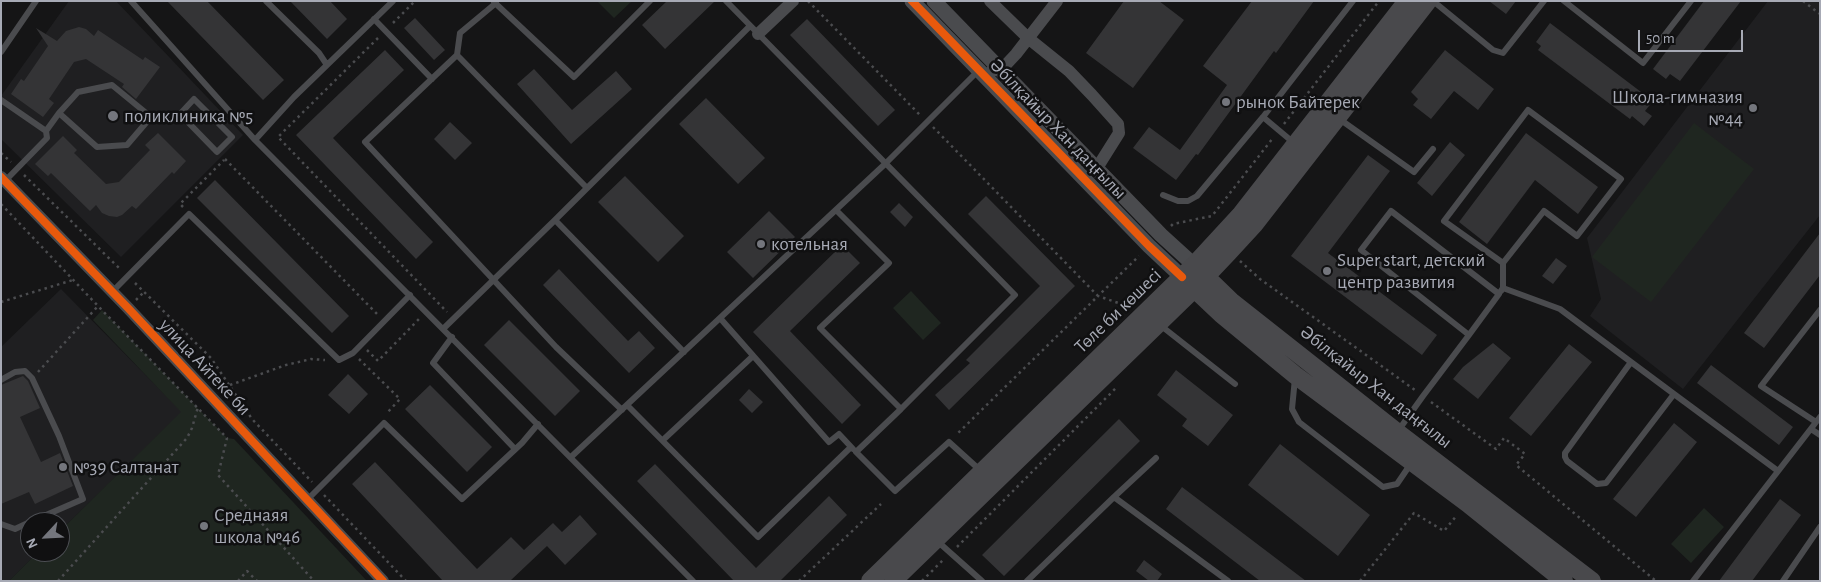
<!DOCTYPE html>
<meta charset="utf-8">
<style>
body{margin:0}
#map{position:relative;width:1821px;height:582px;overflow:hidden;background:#151516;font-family:"Alegreya Sans",sans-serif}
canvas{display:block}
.frame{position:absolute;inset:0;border:2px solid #a7aab5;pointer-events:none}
.north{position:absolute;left:20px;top:512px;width:50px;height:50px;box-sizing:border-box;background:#101011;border:1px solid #4c4e53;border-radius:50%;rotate:245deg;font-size:14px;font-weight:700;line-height:20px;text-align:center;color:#a7aab5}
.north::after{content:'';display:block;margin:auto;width:18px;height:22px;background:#74767d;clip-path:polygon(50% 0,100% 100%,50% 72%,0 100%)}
.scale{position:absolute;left:1638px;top:30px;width:105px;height:22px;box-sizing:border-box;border:2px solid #a7aab5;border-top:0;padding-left:6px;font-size:15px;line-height:18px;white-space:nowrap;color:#a7aab5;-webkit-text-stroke:4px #101011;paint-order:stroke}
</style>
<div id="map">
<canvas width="1821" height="582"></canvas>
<div class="frame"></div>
<div class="north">N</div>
<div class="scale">50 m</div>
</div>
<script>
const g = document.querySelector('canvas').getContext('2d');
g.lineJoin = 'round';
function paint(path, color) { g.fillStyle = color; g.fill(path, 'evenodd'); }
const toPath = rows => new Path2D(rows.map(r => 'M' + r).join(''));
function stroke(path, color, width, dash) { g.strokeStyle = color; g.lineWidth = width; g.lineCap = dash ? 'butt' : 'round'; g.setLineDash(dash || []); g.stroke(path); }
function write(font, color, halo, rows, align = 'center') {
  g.font = font + ' "Alegreya Sans",sans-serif'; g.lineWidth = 5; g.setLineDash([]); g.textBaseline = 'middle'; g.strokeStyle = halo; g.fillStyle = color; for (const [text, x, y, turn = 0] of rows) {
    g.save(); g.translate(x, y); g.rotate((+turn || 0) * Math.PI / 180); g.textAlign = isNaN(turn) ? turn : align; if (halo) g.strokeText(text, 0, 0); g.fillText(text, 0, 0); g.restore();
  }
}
paint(toPath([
 [69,1,116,1,243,135,121,257,1,139,1,96],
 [1768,1,1820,1,1820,215,1683,389,1590,316,1601,299,1587,238],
 [61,289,182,412,60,531,60,522,30,522,30,552,38,552,9,581,1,581,1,347]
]), '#1f1f21');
paint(toPath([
 [597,1,632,1,614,18],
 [1694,123,1754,169,1651,302,1592,257],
 [911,291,941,323,923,340,893,308],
 [102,310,227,438,234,439,367,581,9,581,38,552,60,552,60,531,181,412,93,320],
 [1704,508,1724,527,1691,563,1671,544]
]), '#1f2620');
paint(toPath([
 [167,1,207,1,284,80,263,100],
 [290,1,330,1,347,19,327,39],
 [667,1,715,1,665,49,642,25],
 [1124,1,1159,1,1184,20,1133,88,1086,53],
 [1252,1,1314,1,1276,53,1274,51,1198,155,1196,154,1176,180,1133,148,1149,127,1180,150,1227,85,1203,66],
 [1489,1,1516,1,1506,14],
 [1704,1,1741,1,1680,81,1670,74,1666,79,1653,69],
 [415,18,445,50,434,60,404,28],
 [807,19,895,110,878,126,790,35],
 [1550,23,1653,101,1645,111,1652,116,1644,126,1632,116,1630,119,1538,50,1541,46,1536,42],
 [79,27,86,29,94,36,98,30,143,60,145,57,160,67,136,99,122,87,124,84,86,59,74,62,49,99,54,103,43,117,11,94,21,79,24,81,48,46,36,28,57,41,66,31],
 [385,50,404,70,333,138,433,242,416,259,296,135],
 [1445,50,1494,89,1478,110,1454,91,1431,119,1413,105,1418,99,1411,92],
 [534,69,572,110,616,71,632,89,571,144,517,84],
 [706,98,765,158,738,184,679,124],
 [450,122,472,143,455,160,434,139],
 [158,133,186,161,174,174,172,172,136,209,132,206,122,215,117,217,109,216,102,213,96,205,90,211,51,173,48,176,35,164,63,136,77,150,74,153,106,184,119,182,150,150,145,145],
 [1526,133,1598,187,1578,214,1535,180,1487,244,1459,222],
 [1450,142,1465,155,1432,196,1417,183],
 [1368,155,1390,171,1328,253,1437,335,1422,355,1291,256],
 [625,176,684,236,658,262,598,202],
 [215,180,349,316,332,333,197,198],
 [986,196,1075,286,949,410,935,395,970,363,966,360,1040,286,968,214],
 [899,203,913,217,905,227,890,212],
 [769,211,795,237,753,278,727,252],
 [1820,233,1820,275,1764,348,1744,333],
 [842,245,860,263,790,331,861,405,842,424,753,332],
 [1556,258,1567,266,1553,284,1542,276],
 [559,269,628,341,639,331,655,348,629,373,543,285],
 [509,320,580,391,555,416,484,345],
 [1493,343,1511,358,1478,399,1453,379,1463,367],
 [1569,344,1592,362,1531,436,1509,418],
 [1711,365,1793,427,1779,445,1697,383],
 [1176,370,1233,415,1208,446,1182,426,1187,419,1157,395],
 [348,374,368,394,349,414,328,395],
 [23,376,28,381,40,408,20,417,41,462,60,453,73,486,35,504,29,492,1,504,1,385],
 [430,385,492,447,467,472,405,409],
 [749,389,763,402,752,413,739,400],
 [1119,419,1140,441,1004,576,982,555],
 [1674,423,1697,442,1636,517,1613,499],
 [1280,444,1370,515,1338,556,1248,485],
 [375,462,477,569,511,537,524,550,553,523,562,532,580,515,597,534,565,565,547,546,510,581,443,581,352,484],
 [655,464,756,568,829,496,847,515,780,581,734,581,637,481],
 [1182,487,1306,581,1260,581,1166,509],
 [1780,499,1801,515,1752,581,1719,581],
 [1144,560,1162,574,1157,581,1149,581,1136,571]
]), '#343436');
stroke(toPath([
 [808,1,920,115],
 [1803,1,1820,14],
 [393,23,415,1],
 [378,38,278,137,447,312],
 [1284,124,1379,1],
 [933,127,1098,296,956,435],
 [1,153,11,162],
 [225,159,378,315],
 [24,175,120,269],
 [1,204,98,306,227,438,218,475,314,581],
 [183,207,180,204,224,160],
 [1171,226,1173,224,1212,216,1273,138],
 [1240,261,1260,279,1415,390],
 [135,283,211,358,252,419,312,482],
 [136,300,144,292],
 [1,302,73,280],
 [1130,307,1098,296,1139,256],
 [367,350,378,361,420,318],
 [359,359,400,399,387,413],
 [38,372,98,306],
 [230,385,286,365,311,359,325,360],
 [1431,402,1496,449,1504,438,1525,454,1516,465,1656,581],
 [324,495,406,581],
 [957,547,1116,388],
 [58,581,187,438,192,428,198,407],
 [238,581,247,571,257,581],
 [799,581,881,504],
 [922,581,944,559],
 [1360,581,1414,513,1444,531,1457,515]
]), '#4b4c4f', 2.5, [2.5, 4]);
stroke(toPath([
 [131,1,255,140,693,581],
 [266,1,319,53,327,65],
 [726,1,1015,295,901,409],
 [1433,1,1493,50,1503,53,1544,1],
 [1564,1,1643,63,1691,1],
 [494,2,574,77,650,1],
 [496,3,460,33,457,55,587,188],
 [374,19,432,79],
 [1,52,36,1],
 [457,55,365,142,556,347,622,410],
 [1,100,46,131,59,113,97,147,127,145,151,117,180,114,194,99,232,137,217,152,180,114],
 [59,113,78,92,112,85,151,117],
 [1263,117,1294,143],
 [1338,118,1414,172,1433,149],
 [255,140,294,97,393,1],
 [5,181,47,138,46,131],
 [1163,195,1178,201,1188,201,1197,196,1263,117,1353,1],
 [836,210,889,263,820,328,901,409,856,452,895,491,949,442,981,471],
 [555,220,684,352],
 [1503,288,1503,263,1544,211,1577,236,1621,179,1528,110,1444,221,1503,263],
 [1501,291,1503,288,1560,309,1631,362],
 [112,292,189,214,339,360,353,353,410,295],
 [720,318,829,442,839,434,853,449],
 [1160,325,1235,384],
 [443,329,555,220,750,26],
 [452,337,433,363,515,449],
 [1295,378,1292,409,1299,422,1383,487,1397,484,1412,462],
 [1,380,15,372,25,371,32,378,59,436,83,499,30,522],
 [1674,394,1606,483,1597,484,1567,461,1565,457,1565,453,1631,362,1674,394,1778,471],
 [627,405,758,537,851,447],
 [1816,422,1761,386,1820,310],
 [1811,429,1820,435],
 [1398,431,1423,396,1469,335,1499,294,1391,211,1361,250,1469,335],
 [663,440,753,356],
 [571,457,885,164,979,70],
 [1114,497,1156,458],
 [307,500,384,423,462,499,522,443,538,424],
 [1,524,15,529,30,522],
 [936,540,982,581],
 [1027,581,1114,497,1228,581],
 [1693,581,1820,417],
 [1783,581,1820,527]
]), '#4a4b4e', 6);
stroke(toPath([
 [990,1,1028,38,1069,71,1092,95,1118,124,1119,133,1097,168],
 [758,34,793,1],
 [992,70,1001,70,1016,54,1057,1],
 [1,177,128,308,383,581]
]), '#4a4b4e', 12);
stroke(toPath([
 [912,1,1149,246,1182,277],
 [934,1,1161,235,1194,265]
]), '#4a4b4e', 15);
stroke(toPath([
 [1197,268,1231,301,1397,432,1592,581],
 [1186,281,1221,314,1295,375,1467,503,1564,581],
 [870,581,1194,265,1241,214,1407,1],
 [893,581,1194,289,1229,252,1254,225,1428,1]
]), '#49494c', 18);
stroke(toPath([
 [912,1,1149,246,1182,277],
 [1,177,128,308,383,581]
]), '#e8590c', 8);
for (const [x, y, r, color] of [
 [1226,102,5,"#74767d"],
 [1753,108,5,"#74767d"],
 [113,116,6,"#74767d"],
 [761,244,5,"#74767d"],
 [1327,271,5,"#74767d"],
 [63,467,5,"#74767d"],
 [204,526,5,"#74767d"]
]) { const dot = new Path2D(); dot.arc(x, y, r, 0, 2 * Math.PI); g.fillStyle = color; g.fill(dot); stroke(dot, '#101011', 2); }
write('19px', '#a7aab5', '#101011', [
 ["Школа-гимназия",1743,97,"right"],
 ["№44",1743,119,"right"],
 ["рынок Байтерек",1236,102],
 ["поликлиника №5",124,116],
 ["котельная",771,244],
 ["Super start, детский",1337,260],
 ["центр развития",1337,282],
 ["№39 Салтанат",73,467],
 ["Среднаяя",214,515],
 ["школа №46",214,537]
], 'left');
write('19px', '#a7aab5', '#101011', [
 ["Әбілқайыр Хан даңғылы",1058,129,46],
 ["Төле би көшесі",1118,311,-44],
 ["улица Айтеке би",205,367,47],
 ["Әбілқайыр Хан даңғылы",1376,387,38]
]);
</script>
